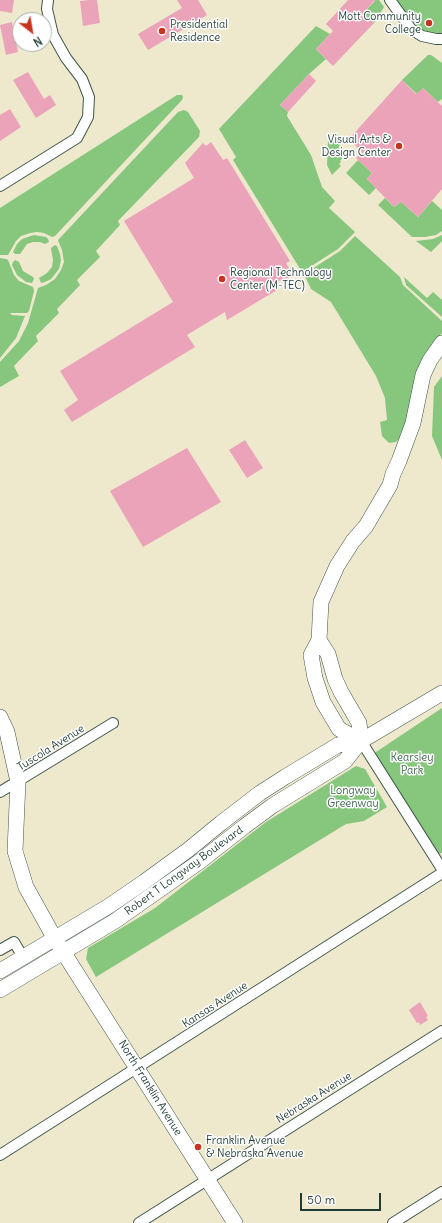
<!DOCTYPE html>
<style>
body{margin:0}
#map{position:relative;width:442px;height:1223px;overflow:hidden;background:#eee8cd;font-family:Delius,sans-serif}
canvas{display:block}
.north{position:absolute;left:12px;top:12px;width:40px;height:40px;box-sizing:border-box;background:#fff;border:1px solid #a5b1ae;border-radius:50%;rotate:149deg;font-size:11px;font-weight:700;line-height:16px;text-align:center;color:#1f3d34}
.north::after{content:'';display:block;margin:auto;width:14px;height:18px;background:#c8321e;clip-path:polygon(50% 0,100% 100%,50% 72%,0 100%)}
.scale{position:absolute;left:300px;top:1193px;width:81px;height:18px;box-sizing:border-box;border:2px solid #1f3d34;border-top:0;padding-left:5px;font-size:12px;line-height:14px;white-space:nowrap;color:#1f3d34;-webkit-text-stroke:3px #fff;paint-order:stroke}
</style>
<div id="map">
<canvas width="442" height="1223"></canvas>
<div class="north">N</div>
<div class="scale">50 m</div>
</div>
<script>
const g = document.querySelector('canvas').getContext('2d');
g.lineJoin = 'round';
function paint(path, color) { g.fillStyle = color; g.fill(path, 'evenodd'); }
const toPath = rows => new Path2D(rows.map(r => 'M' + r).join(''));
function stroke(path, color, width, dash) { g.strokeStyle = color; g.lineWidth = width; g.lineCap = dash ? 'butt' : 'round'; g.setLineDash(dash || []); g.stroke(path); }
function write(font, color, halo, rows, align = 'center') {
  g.font = font + ' Delius,sans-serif'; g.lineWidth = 3; g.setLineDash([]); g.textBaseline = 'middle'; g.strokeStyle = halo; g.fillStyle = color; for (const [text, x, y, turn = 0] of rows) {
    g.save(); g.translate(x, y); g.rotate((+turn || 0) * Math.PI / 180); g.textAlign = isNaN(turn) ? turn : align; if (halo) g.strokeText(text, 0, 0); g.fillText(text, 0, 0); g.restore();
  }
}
paint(toPath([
 [374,0,379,0,384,7,374,23,363,13,375,1],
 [397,0,442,0,442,34,428,33,420,28,408,18],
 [316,26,330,34,316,49,326,59,309,74,280,105,288,112,287,116,311,155,322,187,335,201,329,208,355,232,338,249,302,272,233,160,236,157,219,129],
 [428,55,431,55,442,63,442,99,438,102,423,88,417,94,402,80],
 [177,95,182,95,183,97,182,100,55,236,52,237,44,233,37,232,30,233,21,236,16,241,8,255,0,255,0,208],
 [184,110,188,112,200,131,199,137,118,221,120,225,96,251,100,257,77,280,80,285,57,309,59,313,36,336,38,341,14,366,19,376,0,387,0,362,19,341,28,323,38,288,46,285,55,279,61,270,64,262,62,250,59,243,58,240,178,112],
 [334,132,341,138,338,152,343,157,340,161,341,162,339,164,341,166,332,175,327,165,328,141],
 [358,160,372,173,367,179,376,188,369,195,346,173],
 [385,198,394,207,401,202,418,217,432,201,442,210,442,231,436,235,425,237,412,237,378,205],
 [34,235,46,237,48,239,49,242,45,244,40,242,33,242,27,244,20,254,15,254,13,252,17,244,22,239],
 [442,235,442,241,431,252,416,241,433,239],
 [355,236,400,277,403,285,442,321,442,333,426,352,415,380,403,435,396,442,389,443,382,436,380,422,387,420,385,398,376,376,331,302,311,289,304,274,340,251],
 [55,245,57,246,60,254,61,260,59,269,51,279,45,282,41,283,39,278,47,273,52,267,53,260,51,248],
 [0,258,6,259,8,260,14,275,19,281,33,287,34,291,29,311,27,313,10,313,12,315,25,316,16,338,0,358],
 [15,260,19,262,23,271,33,277,34,279,32,283,26,282,17,275,12,265,13,262],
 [404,277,427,298,433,292,442,300,442,317,406,285],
 [442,376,442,460,432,436,434,387],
 [442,708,442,853,432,855,370,756],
 [356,766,365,769,387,807,364,821,346,824,96,977,86,959,88,948,155,908,266,822]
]), '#87c67d');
paint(toPath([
 [0,0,14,0,12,13,0,11],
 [90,0,97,0,100,23,83,26,80,1],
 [177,0,198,0,207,15,148,50,138,34,182,8],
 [348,0,375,0,363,13,374,23,333,66,316,49,333,31,326,24],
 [12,22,18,52,6,55,0,25],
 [28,72,44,99,50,95,56,105,36,118,13,80],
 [309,74,316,81,288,112,280,105],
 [402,80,416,94,423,88,442,106,442,189,418,217,401,202,394,207,367,179,372,173,356,158,362,152,349,139],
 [10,109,21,127,0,141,0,115],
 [211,142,223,160,227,158,290,261,286,263,294,276,273,283,277,290,227,320,225,312,187,335,195,347,72,422,64,410,78,400,60,371,173,302,124,221,194,178,185,163,203,143,206,146],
 [245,440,263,468,247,478,229,450],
 [187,448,221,502,143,547,110,491],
 [420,1002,428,1016,426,1017,428,1020,420,1025,419,1022,417,1023,409,1010]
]), '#eaa3b9');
const street = toPath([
 [390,0,411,29,422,36,436,39,442,39],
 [0,186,77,138,88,117,89,97,82,79,66,58,53,35,47,9,48,0],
 [361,741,442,869],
 [0,792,113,723],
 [0,950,14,942,23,957],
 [0,1155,442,873],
 [139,1223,442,1031],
 [393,1223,442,1192]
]);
const secondary = toPath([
 [319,640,328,654,335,679,341,692,359,723,361,741],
 [0,717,7,732,18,782,15,851,26,887,55,939,235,1223],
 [361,741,339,729,323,702,315,678,311,655,319,640,321,602,337,566,353,541,366,526,390,485,393,474,399,461,413,423,423,375,430,360,442,343],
 [0,971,109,906,144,882,188,850,221,823,260,793,285,777,338,745,361,741],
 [0,990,115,921,199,862,245,826,272,806,345,761,361,741,442,693]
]);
stroke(street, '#3e574b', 12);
stroke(secondary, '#3e574b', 16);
stroke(street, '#fff', 10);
stroke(secondary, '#fff', 15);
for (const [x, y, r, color] of [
 [429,23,4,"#c8321e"],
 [162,31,4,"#c8321e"],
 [399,146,4,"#c8321e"],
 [222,279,4,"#c8321e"],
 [198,1147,4,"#c8321e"]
]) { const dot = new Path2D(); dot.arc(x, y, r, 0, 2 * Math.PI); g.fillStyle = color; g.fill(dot); stroke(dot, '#fff', 1.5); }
write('11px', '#1f3d34', '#fff', [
 ["Mott Community",421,17,"right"],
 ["College",421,30,"right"],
 ["Presidential",170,25],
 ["Residence",170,38],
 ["Visual Arts &",391,140,"right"],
 ["Design Center",391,153,"right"],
 ["Regional Technology",230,273],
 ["Center (M-TEC)",230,286],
 ["Franklin Avenue",206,1141],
 ["& Nebraska Avenue",206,1154]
], 'left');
write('11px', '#1f3d34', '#fff', [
 ["Tuscola Avenue",51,748,-32],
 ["Robert T Longway Boulevard",184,871,-36],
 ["Kansas Avenue",215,1005,-33],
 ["North Franklin Avenue",150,1088,58],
 ["Nebraska Avenue",314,1098,-32]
]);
write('11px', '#3e664a', '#fff', [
 ["Kearsley",412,758],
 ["Park",412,771],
 ["Longway",353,791],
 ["Greenway",353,804]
]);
</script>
